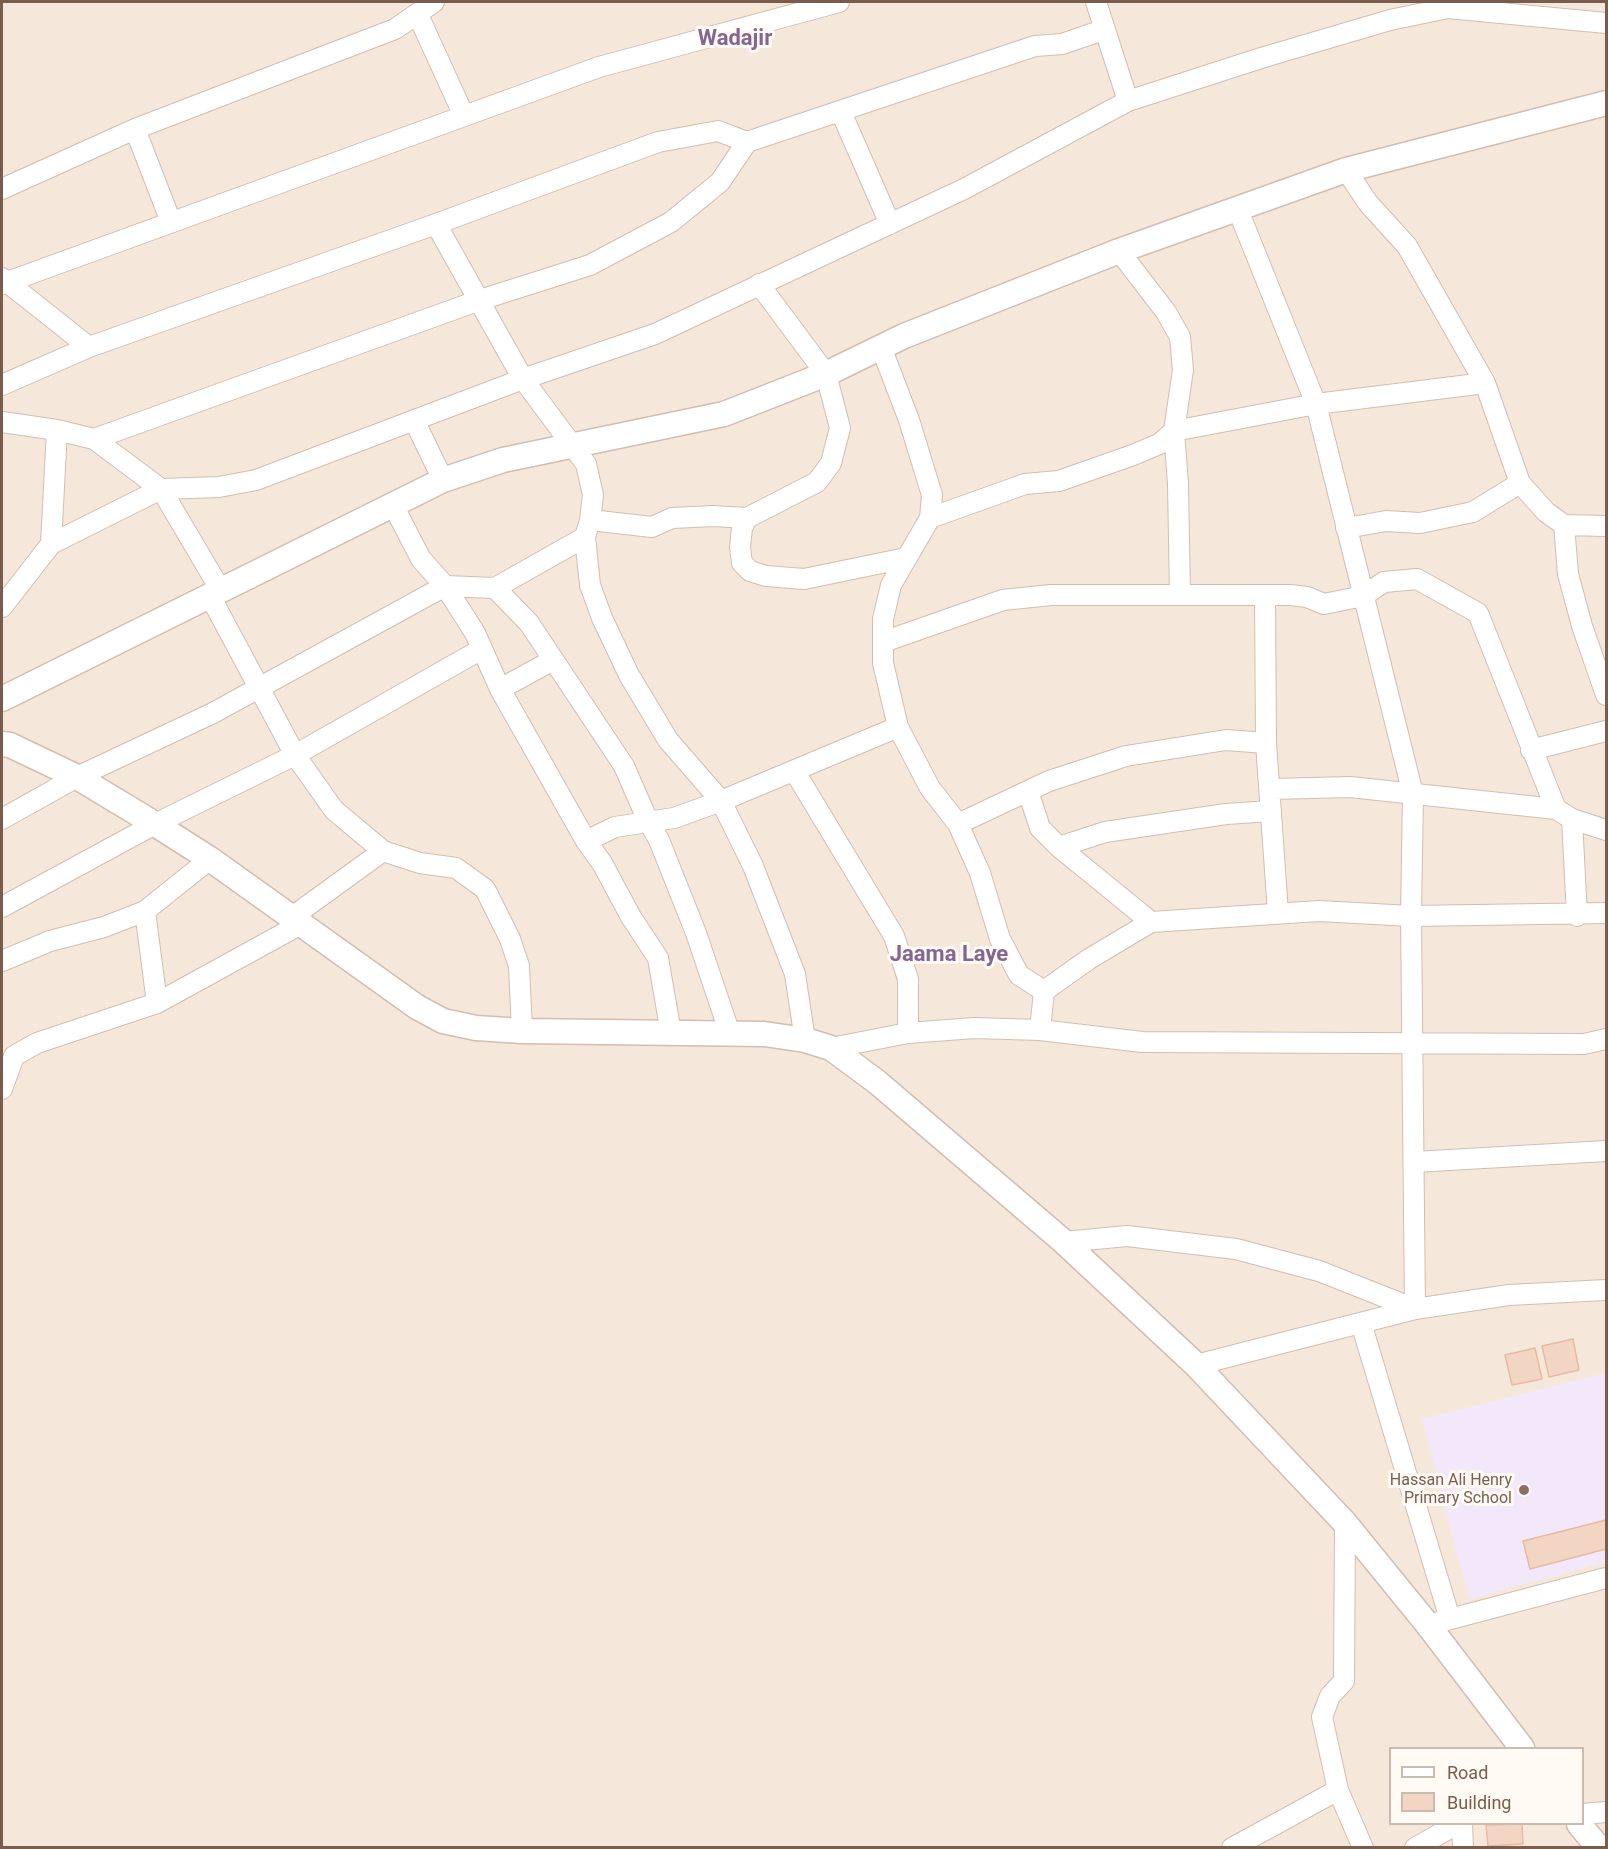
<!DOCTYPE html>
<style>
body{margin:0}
#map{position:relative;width:1608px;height:1849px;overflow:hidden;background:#fdf6ec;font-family:Roboto,sans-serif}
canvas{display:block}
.frame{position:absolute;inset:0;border:3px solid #7a5c4d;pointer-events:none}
.legend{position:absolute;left:1389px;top:1747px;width:195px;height:78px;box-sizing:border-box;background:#fffaf3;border:2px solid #cabbb1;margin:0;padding:8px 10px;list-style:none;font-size:18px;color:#7a5c4d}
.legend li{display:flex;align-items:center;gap:12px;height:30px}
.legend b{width:30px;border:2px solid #cabbb1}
</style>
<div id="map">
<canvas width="1608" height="1849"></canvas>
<div class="frame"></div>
<ul class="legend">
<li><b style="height:8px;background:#fff"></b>Road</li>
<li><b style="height:16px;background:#f3d5c3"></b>Building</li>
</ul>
</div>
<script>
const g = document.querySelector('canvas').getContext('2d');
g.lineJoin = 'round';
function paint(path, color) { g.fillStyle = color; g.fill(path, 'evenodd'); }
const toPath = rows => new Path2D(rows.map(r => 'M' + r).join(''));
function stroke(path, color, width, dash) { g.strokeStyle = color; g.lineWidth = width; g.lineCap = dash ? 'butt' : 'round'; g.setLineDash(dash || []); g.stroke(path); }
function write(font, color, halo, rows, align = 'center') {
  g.font = font + ' Roboto,sans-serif'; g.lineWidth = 6; g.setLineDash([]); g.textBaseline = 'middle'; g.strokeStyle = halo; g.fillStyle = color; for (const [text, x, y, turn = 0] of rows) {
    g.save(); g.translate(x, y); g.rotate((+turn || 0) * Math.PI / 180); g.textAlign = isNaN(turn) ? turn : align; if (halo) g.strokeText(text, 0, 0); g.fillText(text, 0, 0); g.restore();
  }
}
paint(toPath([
 [2,2,1606,2,1606,1847,2,1848],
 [1390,1748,1582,1748,1582,1824,1390,1824]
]), '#f5e8da');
paint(toPath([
 [1606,1373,1606,1562,1469,1599,1422,1419]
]), '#f3e8fa');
const building = toPath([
 [1573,1339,1579,1370,1549,1377,1542,1346,1573,1339],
 [1535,1348,1542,1379,1512,1385,1505,1355,1535,1348],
 [1606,1520,1606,1549,1530,1569,1523,1541,1606,1520],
 [1522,1824,1523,1844,1488,1846,1486,1825,1522,1824]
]);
paint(building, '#f3d5c3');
stroke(building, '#e6bba3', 1.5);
const minor = toPath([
 [1096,2,1128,101],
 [418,15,464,116],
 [841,112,890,224],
 [135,129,171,222],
 [1346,170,1368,203,1407,246,1485,383,1520,483,1473,512,1420,523,1386,521,1346,528],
 [2,189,135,129,395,29,434,2],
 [436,224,523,379,586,464,593,495,590,520,585,537,590,585,602,618,629,675,668,740,721,801,753,866,795,974,805,1040],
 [1119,251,1166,312,1180,337,1183,370,1174,431,1178,484,1180,595],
 [2,278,89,347],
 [2,284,599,67,839,2],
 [881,347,909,420,932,495,930,518,891,585,883,619,883,663,898,727,930,788,958,824,980,873,1000,939,1019,975,1044,991],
 [2,385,89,347,436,224,658,142,718,131,747,142],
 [414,420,443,480],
 [2,422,57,430,94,439,161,489,219,487,256,480,523,379,655,334,964,189,1128,101,1261,58,1390,20,1448,8,1606,23],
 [94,439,480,300,590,265,671,222,720,182,747,142,1035,46,1062,44,1103,30],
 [1520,483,1546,512,1564,525,1606,526],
 [393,505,421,559,445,586,475,633,500,689,586,841,602,863,631,917,658,958,671,1033],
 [747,518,742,528,740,547,742,563,750,571,766,576,804,579,906,558],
 [930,518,1025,484,1059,481,1133,455,1159,444,1174,431,1316,404,1485,383],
 [590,520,652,527,672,518,713,516,747,518,817,482,831,463,840,428,826,374,759,284],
 [1564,525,1568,574,1582,626,1606,695],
 [51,544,161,489,220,589],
 [495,588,529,623,624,766,648,821,659,840,696,933,730,1034],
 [209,594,295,755,334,810,383,851,420,863,456,868,485,889,510,939,519,966,522,1031],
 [1265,595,1266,743,1278,913],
 [2,607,51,544,57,430],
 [883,642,1003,600,1051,595,1290,595,1307,597,1324,604,1363,596,1384,582,1417,579,1478,613,1556,809,1572,819,1577,916],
 [500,689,553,660],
 [1531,750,1606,731],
 [795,772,894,936,908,979,908,1033],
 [1271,789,1350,787,1556,809],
 [1028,791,1040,828,1059,847,1151,922],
 [2,819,77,777,213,713,445,586,495,588,585,537],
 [1572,819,1606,830],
 [958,824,1049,781,1126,756,1226,740,1266,743],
 [586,841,615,827,674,818,721,801,898,727],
 [1059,847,1105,832,1226,814,1271,811],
 [2,907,155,824,295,755,480,650],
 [145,911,157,1003],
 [292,917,383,851],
 [2,961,50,941,104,927,145,911,210,859],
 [1040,1030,1044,991,1089,959,1151,922,1319,911,1411,916,1606,913],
 [831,1048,908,1033,974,1028,1040,1030,1142,1042,1584,1044,1606,1039],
 [2,1089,14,1056,37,1043,157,1003,301,924],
 [1414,1162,1606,1151],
 [1064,1242,1127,1236,1236,1249,1319,1271,1415,1309,1509,1295,1606,1290],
 [1361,1323,1450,1619],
 [1196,1365,1415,1309,1411,916,1413,794,1316,404,1238,210],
 [1439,1622,1606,1578],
 [1338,1790,1363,1848],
 [1582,1814,1606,1812],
 [1462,1824,1463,1848],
 [1232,1848,1338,1790,1322,1717,1330,1696,1344,1681,1345,1523],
 [1415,1848,1457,1824]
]);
const tertiary = toPath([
 [2,699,443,480,503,460,724,414,826,374,904,336,1119,251,1346,170,1606,103],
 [2,744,10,745,77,777,155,824,210,859,417,1007,443,1021,476,1028,522,1031,764,1034,805,1040,831,1048,877,1082,1064,1242,1196,1365,1345,1523,1428,1625,1522,1748],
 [1579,1824,1599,1848]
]);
stroke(minor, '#d1beb0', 22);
stroke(tertiary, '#d1beb0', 27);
stroke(minor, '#fff', 20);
stroke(tertiary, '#fff', 24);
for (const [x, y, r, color] of [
 [1524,1490,6,"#8d6e63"]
]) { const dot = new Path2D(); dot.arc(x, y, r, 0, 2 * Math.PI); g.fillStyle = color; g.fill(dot); stroke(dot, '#fffaf3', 2); }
write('16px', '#785e54', '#fffaf3', [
 ["Hassan Ali Henry",1512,1481],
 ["Primary School",1512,1499]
], 'right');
write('bold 22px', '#846695', '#fffaf3', [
 ["Wadajir",735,39],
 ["Jaama Laye",949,955]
]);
</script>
